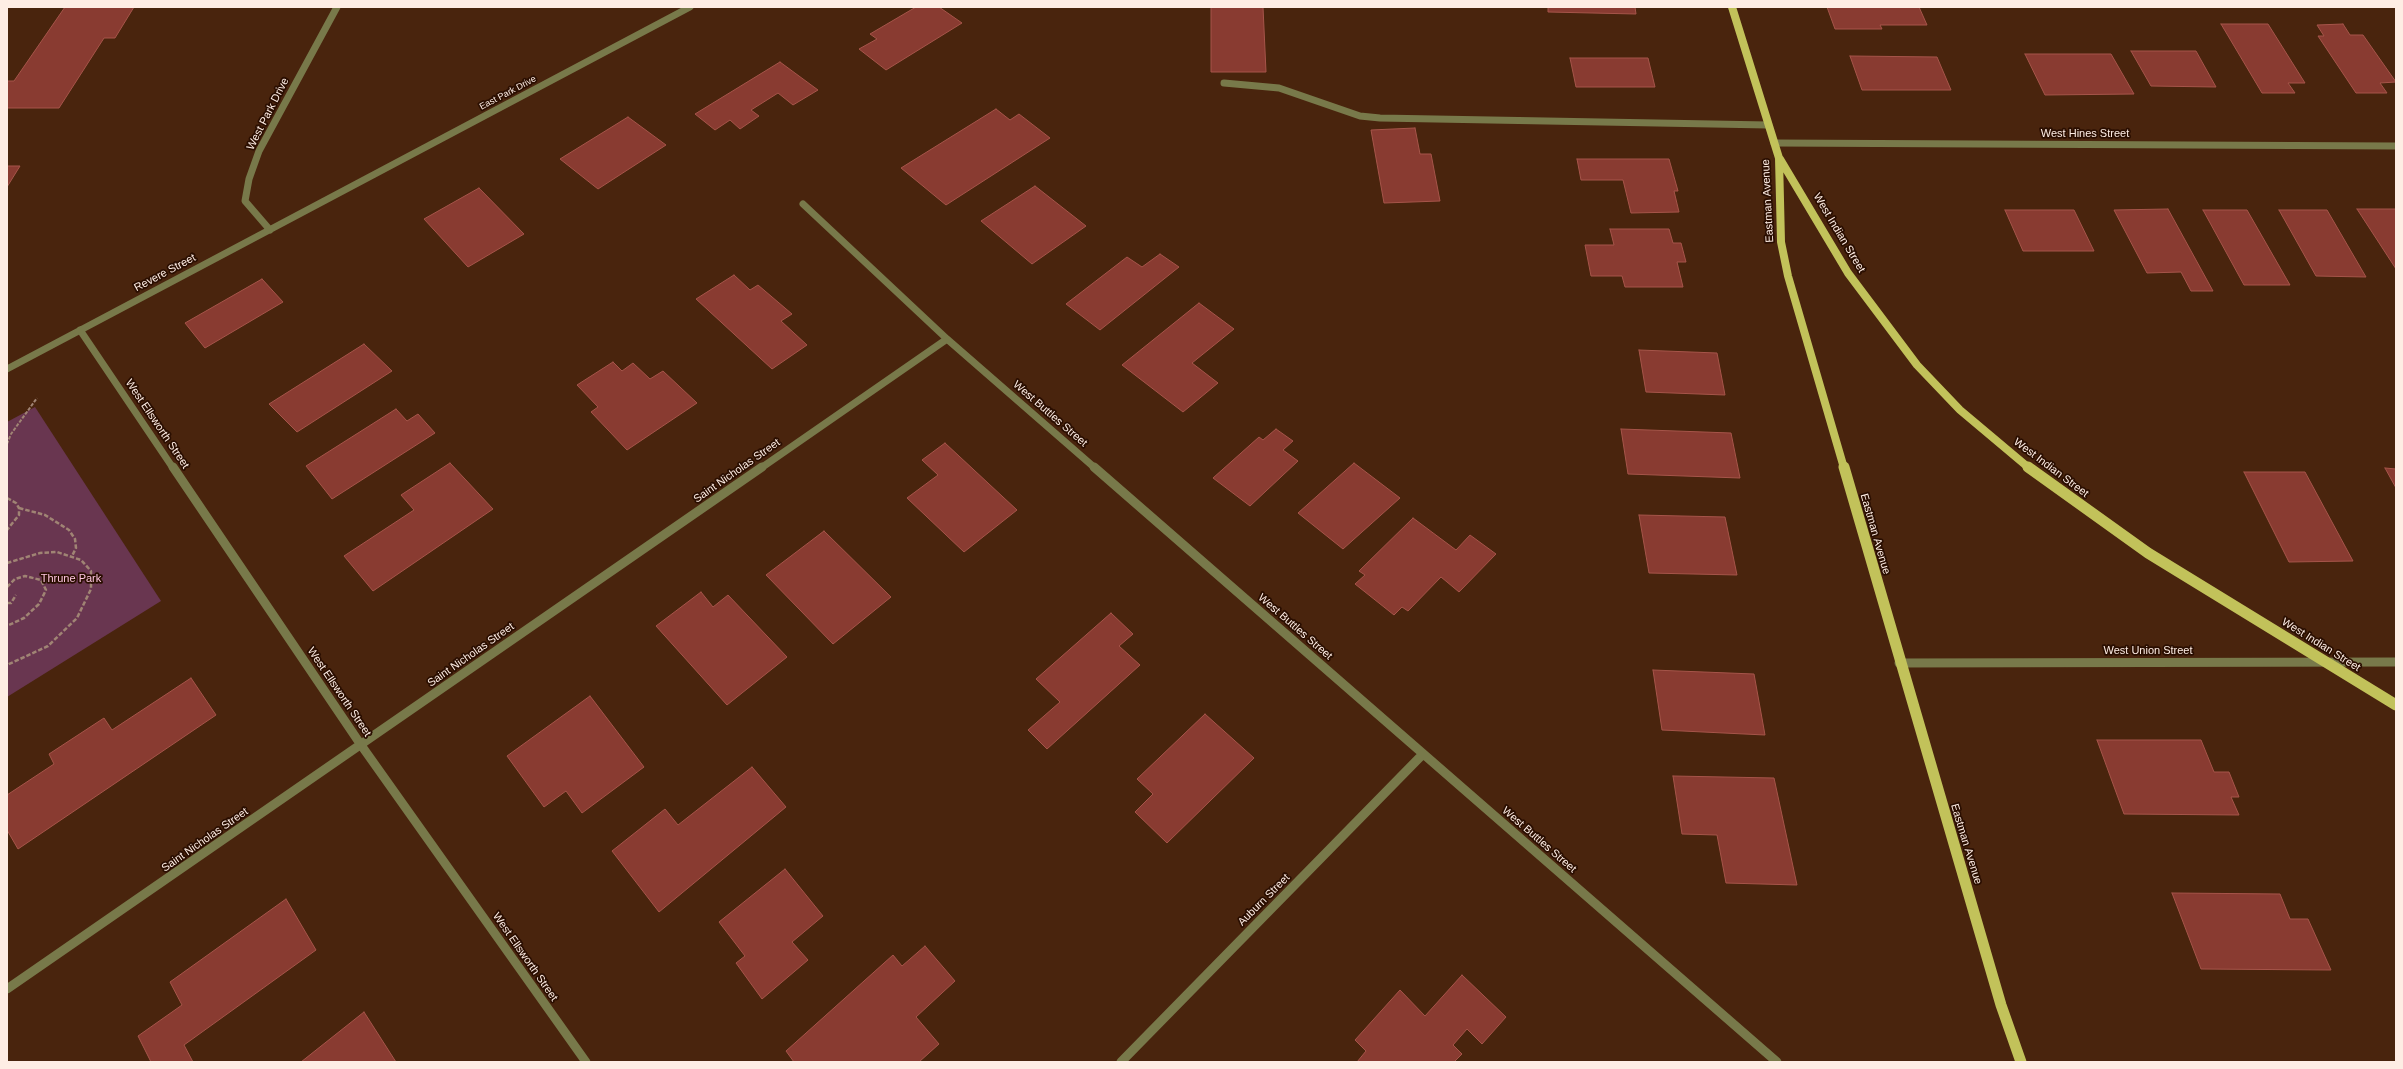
<!DOCTYPE html>
<style>
body{margin:0}
#map{position:relative;width:2403px;height:1069px;overflow:hidden;background:#49240d;font-family:Arial,sans-serif}
canvas{display:block}
.frame{position:absolute;inset:0;border:8px solid #feede4;pointer-events:none}
</style>
<div id="map">
<canvas width="2403" height="1069"></canvas>
<div class="frame"></div>
</div>
<script>
const g = document.querySelector('canvas').getContext('2d');
g.lineJoin = 'round';
function paint(path, color) { g.fillStyle = color; g.fill(path, 'evenodd'); }
const toPath = rows => new Path2D(rows.map(r => 'M' + r).join(''));
function stroke(path, color, width, dash) { g.strokeStyle = color; g.lineWidth = width; g.lineCap = dash ? 'butt' : 'round'; g.setLineDash(dash || []); g.stroke(path); }
function write(font, color, halo, rows, align = 'center') {
  g.font = font + ' Arial,sans-serif'; g.lineWidth = 3.5; g.setLineDash([]); g.textBaseline = 'middle'; g.strokeStyle = halo; g.fillStyle = color; for (const [text, x, y, turn = 0] of rows) {
    g.save(); g.translate(x, y); g.rotate((+turn || 0) * Math.PI / 180); g.textAlign = isNaN(turn) ? turn : align; if (halo) g.strokeText(text, 0, 0); g.fillText(text, 0, 0); g.restore();
  }
}
paint(toPath([
 [35,407,161,601,7,697,7,422]
]), '#693650');
const building = toPath([
 [65,7,134,7,115,38,104,38,59,108,7,108,7,81,14,81,65,7],
 [916,7,939,7,962,23,886,70,859,49,877,39,870,34,916,7],
 [1211,7,1263,7,1266,72,1211,72,1211,7],
 [1548,7,1635,7,1636,14,1548,12,1548,7],
 [1827,7,1919,7,1927,25,1880,25,1882,29,1835,29,1827,7],
 [2221,24,2268,24,2305,83,2288,83,2295,93,2262,93,2221,24],
 [2343,24,2350,35,2363,35,2396,82,2380,83,2387,93,2356,93,2318,36,2324,36,2317,25,2343,24],
 [2131,51,2196,51,2216,87,2151,86,2131,51],
 [2025,54,2111,54,2134,94,2045,95,2025,54],
 [1850,56,1937,57,1951,90,1862,90,1850,56],
 [1570,58,1648,58,1655,87,1576,87,1570,58],
 [780,62,818,90,793,105,778,93,751,110,759,116,740,129,730,120,715,130,695,114,780,62],
 [996,109,1010,120,1019,114,1050,138,946,205,901,168,996,109],
 [628,117,666,145,598,189,560,159,628,117],
 [1415,128,1420,154,1431,154,1440,201,1384,203,1371,130,1415,128],
 [1577,159,1669,159,1678,191,1674,191,1679,212,1631,213,1623,180,1581,180,1577,159],
 [7,166,20,166,7,187,7,166],
 [1035,186,1086,226,1032,264,981,221,1035,186],
 [479,188,524,234,468,267,424,219,479,188],
 [2168,209,2213,291,2191,291,2181,272,2147,273,2114,210,2168,209],
 [2357,209,2396,209,2396,269,2357,209],
 [2005,210,2074,210,2094,251,2023,251,2005,210],
 [2203,210,2247,210,2290,285,2244,285,2203,210],
 [2279,210,2327,210,2366,277,2316,276,2279,210],
 [1610,229,1669,229,1673,243,1681,243,1686,262,1677,262,1683,287,1625,287,1622,276,1591,276,1585,245,1614,245,1610,229],
 [1160,254,1179,267,1100,330,1066,304,1127,257,1142,267,1160,254],
 [734,275,750,290,758,285,792,314,781,321,807,345,772,369,696,299,734,275],
 [262,279,283,302,205,348,185,323,262,279],
 [1199,303,1234,329,1192,363,1218,383,1183,412,1122,365,1199,303],
 [364,344,392,371,297,432,269,404,364,344],
 [1639,350,1717,353,1725,395,1646,392,1639,350],
 [613,362,622,371,633,363,650,379,663,371,697,403,627,450,591,412,598,407,577,385,613,362],
 [396,409,407,421,418,414,435,433,332,499,306,466,396,409],
 [1276,429,1293,441,1283,450,1298,461,1250,506,1213,478,1259,437,1263,440,1276,429],
 [1621,429,1731,433,1740,478,1628,474,1621,429],
 [945,443,1017,510,964,552,907,498,938,475,922,460,945,443],
 [450,463,493,509,373,591,344,556,414,510,401,495,450,463],
 [1354,463,1400,498,1343,549,1298,513,1354,463],
 [2385,468,2396,469,2396,488,2385,468],
 [2244,472,2305,472,2353,561,2289,562,2244,472],
 [1639,515,1725,517,1737,575,1649,573,1639,515],
 [1413,518,1456,550,1470,535,1496,554,1459,592,1441,577,1408,611,1402,607,1394,615,1355,584,1365,575,1359,571,1413,518],
 [824,531,891,597,833,644,766,575,824,531],
 [701,592,713,607,728,595,787,657,727,705,656,626,701,592],
 [1111,613,1133,634,1119,646,1140,665,1047,749,1028,730,1060,702,1036,679,1111,613],
 [1653,670,1754,674,1765,735,1662,730,1653,670],
 [191,678,216,715,18,849,7,830,7,795,54,764,49,754,104,718,112,730,191,678],
 [590,696,644,767,582,813,566,791,544,807,507,756,590,696],
 [1205,714,1254,758,1167,843,1135,812,1153,794,1137,779,1205,714],
 [2097,740,2201,740,2214,772,2229,772,2239,797,2231,797,2239,815,2124,814,2097,740],
 [752,767,786,807,659,912,612,851,665,809,678,825,752,767],
 [1673,776,1774,778,1797,885,1726,883,1717,835,1682,834,1673,776],
 [785,869,823,916,792,942,808,960,762,999,736,963,745,956,719,922,785,869],
 [2172,893,2280,894,2290,919,2308,919,2331,970,2201,969,2172,893],
 [286,899,316,950,184,1045,193,1062,151,1062,138,1036,182,1005,170,982,286,899],
 [925,946,955,981,916,1017,939,1044,919,1062,794,1062,786,1051,893,955,902,966,925,946],
 [1462,975,1506,1017,1482,1044,1467,1029,1453,1045,1462,1054,1454,1062,1357,1062,1366,1051,1355,1040,1400,990,1425,1016,1462,975],
 [364,1012,396,1062,301,1062,364,1012]
]);
paint(building, '#893b31');
stroke(building, '#a6554a', 1);
stroke(toPath([
 [7,444,11,434,37,398]
]), '#a08474', 2, [3.5, 1.5]);
stroke(toPath([
 [7,498,16,503,19,508,19,515,7,530],
 [19,508,45,515,69,530,75,539,76,548,72,556],
 [7,563,40,553,57,552,81,560,91,571,91,589,77,618,48,646,7,665],
 [7,587,15,579,25,576,41,580,46,590,39,604,24,618,7,626],
 [7,603,11,603,16,595]
]), '#a08474', 2.5, [4.5, 2]);
stroke(toPath([
 [1224,83,1279,88,1360,116,1380,118,1768,125]
]), '#78794a', 7);
stroke(toPath([
 [1774,143,2396,146],
 [803,204,947,339,1095,468],
 [270,230,245,201,249,179,259,151,337,7],
 [80,330,173,468],
 [7,369,690,7],
 [761,468,947,339]
]), '#78794a', 7);
stroke(toPath([
 [173,467,361,745,586,1062],
 [1094,467,1777,1062],
 [1899,663,2396,662],
 [7,989,762,467],
 [1121,1062,1423,754]
]), '#78794a', 9);
stroke(toPath([
 [1732,7,1779,158,1781,242,1788,276,1844,468],
 [1780,159,1848,273,1917,365,1960,410,2029,468]
]), '#c2c25a', 8);
stroke(toPath([
 [1844,467,2001,1005,2021,1062],
 [2028,467,2148,553,2396,705]
]), '#c2c25a', 11);
write('9px', '#feede4', '#2a0e00', [
 ["East Park Drive",508,93,-28]
]);
write('11px', '#feede4', '#2a0e00', [
 ["West Park Drive",268,114,-63],
 ["West Hines Street",2085,134],
 ["Eastman Avenue",1768,201,-93],
 ["West Indian Street",1839,233,59],
 ["Revere Street",165,273,-28],
 ["West Buttles Street",1050,414,41],
 ["West Ellsworth Street",157,424,56],
 ["West Indian Street",2051,468,37],
 ["Saint Nicholas Street",737,471,-35],
 ["Eastman Avenue",1875,534,74],
 ["West Buttles Street",1295,627,41],
 ["West Indian Street",2321,645,32],
 ["West Union Street",2148,651],
 ["Saint Nicholas Street",471,655,-35],
 ["West Ellsworth Street",339,692,56],
 ["Saint Nicholas Street",205,840,-35],
 ["West Buttles Street",1539,840,41],
 ["Eastman Avenue",1966,844,73],
 ["Auburn Street",1264,900,-45],
 ["West Ellsworth Street",525,957,55]
]);
write('11px', '#fcc4de', '#2a0e00', [
 ["Thrune Park",71,579]
]);
</script>
